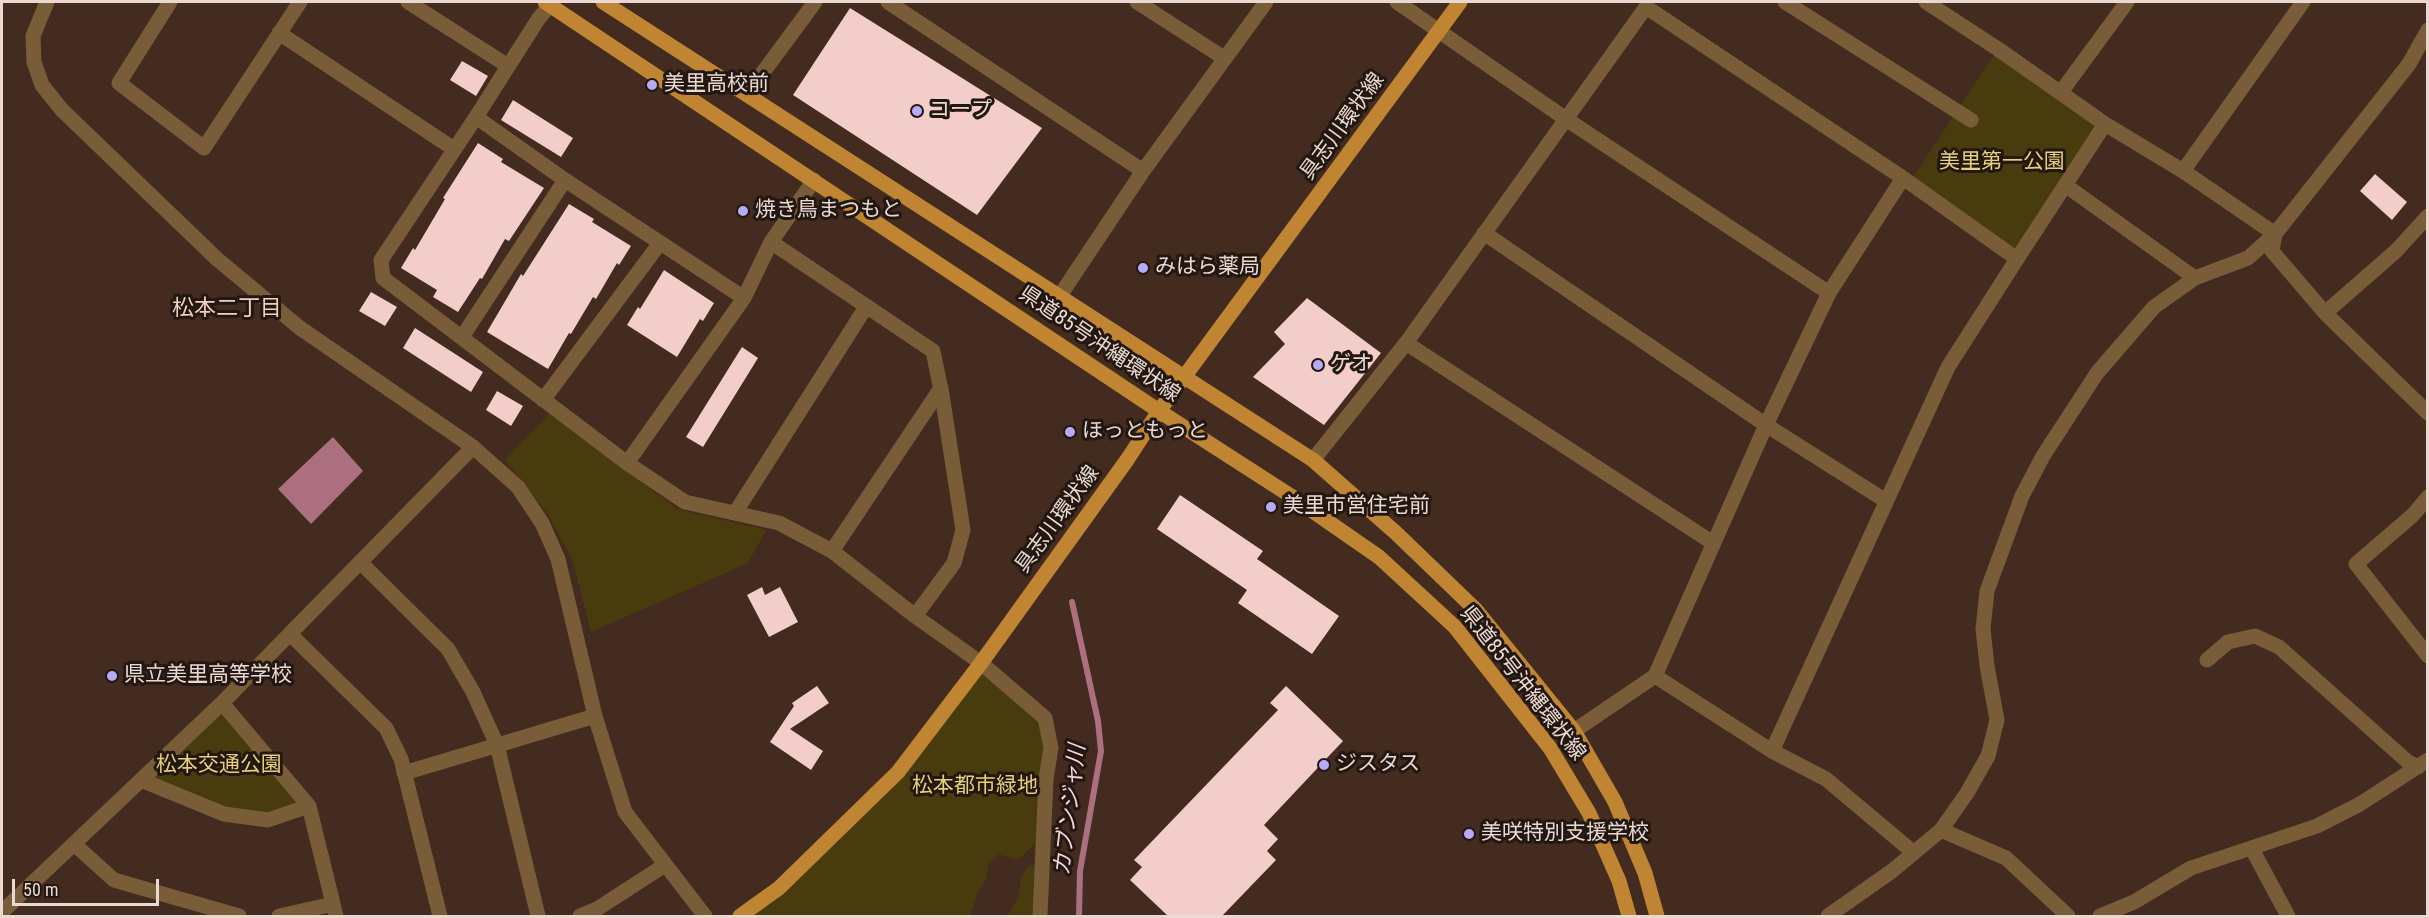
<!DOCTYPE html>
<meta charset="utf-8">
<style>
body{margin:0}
#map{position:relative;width:2429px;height:918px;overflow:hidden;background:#432b1f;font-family:"Roboto Condensed",sans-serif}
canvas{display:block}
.frame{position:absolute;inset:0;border:3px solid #ead9d2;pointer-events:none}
.scale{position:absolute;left:12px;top:879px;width:147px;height:27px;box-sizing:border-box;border:3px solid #ead9d2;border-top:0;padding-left:8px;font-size:18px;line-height:21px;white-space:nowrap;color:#ead9d2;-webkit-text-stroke:4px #221711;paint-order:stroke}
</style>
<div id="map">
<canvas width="2429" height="918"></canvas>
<div class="frame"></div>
<div class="scale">50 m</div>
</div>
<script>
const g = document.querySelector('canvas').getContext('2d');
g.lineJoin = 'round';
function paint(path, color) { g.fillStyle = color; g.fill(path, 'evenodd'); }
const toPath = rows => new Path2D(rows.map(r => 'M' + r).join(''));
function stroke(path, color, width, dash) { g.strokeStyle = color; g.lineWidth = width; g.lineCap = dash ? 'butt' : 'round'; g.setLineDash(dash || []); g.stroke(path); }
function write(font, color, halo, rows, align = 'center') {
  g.font = font + ' "Roboto Condensed","Noto Sans JP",sans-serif'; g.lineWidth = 6; g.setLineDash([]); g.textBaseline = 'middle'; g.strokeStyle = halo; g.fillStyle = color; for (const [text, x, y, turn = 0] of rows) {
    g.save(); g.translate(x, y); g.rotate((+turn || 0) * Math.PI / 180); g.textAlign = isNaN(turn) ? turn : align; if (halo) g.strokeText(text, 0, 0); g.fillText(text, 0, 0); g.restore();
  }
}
paint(toPath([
 [1998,49,2105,124,2017,259,1910,182],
 [551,413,677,509,766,530,748,563,591,632,573,562,548,514,505,460],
 [981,663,1045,718,1043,836,1020,858,1014,859,999,854,989,864,986,879,977,895,970,916,740,916,898,772],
 [222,703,309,806,268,820,224,814,141,780],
 [1029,865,1042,865,1040,916,1007,916,1017,900,1022,876]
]), '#483c0e');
paint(toPath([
 [333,437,363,471,311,524,278,489]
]), '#ac6f80');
stroke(toPath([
 [1072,602,1098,721,1101,751,1080,871,1079,916]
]), '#ac6f80', 6);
paint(toPath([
 [850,8,1042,128,977,215,793,95],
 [462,61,488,76,476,96,450,80],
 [513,100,573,138,561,157,501,120],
 [478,143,503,159,501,162,544,188,509,241,505,239,482,279,480,278,458,312,433,297,437,290,401,268,413,248,415,250,445,199,443,198],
 [2375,174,2407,202,2392,220,2360,191],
 [569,204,594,219,592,222,631,246,619,265,617,263,596,299,593,297,571,334,569,333,548,369,487,332,521,274,523,276],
 [664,270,714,303,703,321,700,319,677,357,627,325,638,307,640,309],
 [371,292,397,307,385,326,359,311],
 [1307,298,1381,353,1324,425,1253,377,1285,344,1274,332],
 [415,328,483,372,471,392,403,348],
 [742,347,758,358,703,447,686,437],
 [497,391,523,406,511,426,486,410],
 [1180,495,1263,551,1257,559,1339,616,1312,654,1238,603,1247,590,1157,529],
 [762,587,765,595,780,587,798,622,769,637,747,595],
 [817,686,829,703,790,729,823,751,811,770,770,742,794,706,792,703],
 [1286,686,1343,741,1264,825,1278,839,1267,851,1276,860,1222,916,1168,916,1130,880,1142,867,1134,860,1278,710,1270,703]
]), '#f2cdca');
stroke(toPath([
 [47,2,33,36,34,62,42,85,62,110,217,259,300,328,473,447,518,487,542,523,558,559,595,716,625,812,705,916],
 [170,2,119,83,204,148,300,2],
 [408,2,508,66],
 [888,2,1143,171,1266,2],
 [1137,2,1224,58],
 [1397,2,1566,119,1829,293],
 [1785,2,1971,120],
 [1926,2,1998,49,2105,124,2183,171,2275,234,2272,251,2325,313,2428,413],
 [550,5,539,18,476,117,381,260,383,278,627,463,685,502,779,523,832,551,915,616,981,663,1045,718,1051,748,1046,779,1040,916],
 [279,33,454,149],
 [2061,92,2127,2],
 [747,94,815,2],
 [476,117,565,180,744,298],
 [2183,171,2303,2],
 [2065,185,2195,278],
 [1484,233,1766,425,1886,501],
 [771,242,933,351,942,395,963,530,954,563,915,616],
 [2017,259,2105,124],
 [1059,297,1143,171],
 [2325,313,2396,251,2428,216],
 [462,337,565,180],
 [543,400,660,243],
 [1313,460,1406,343],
 [627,463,744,298,771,242,814,180],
 [2428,497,2413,515,2356,564,2428,656],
 [735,513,866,307],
 [1713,543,1406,343,1646,7,1903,178,2017,259,1948,367,1772,751],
 [832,551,941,388],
 [360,562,448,649,473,692,497,745,538,916],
 [290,634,386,728,401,759,440,916],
 [2207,660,2228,642,2255,636,2279,647,2408,762,2418,767],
 [1655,676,1772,751,1826,779,1914,853],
 [222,703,309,806,336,916],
 [1574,731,1655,676,1766,425,1829,293,1903,178],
 [404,773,595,716],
 [141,780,224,814,268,820,309,806],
 [1941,830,2006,858,2068,916],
 [74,844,114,880,239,916],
 [2252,849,2288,916],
 [2,912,222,703,473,447],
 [279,916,333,904],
 [580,916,597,909,665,865],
 [1828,916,1892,871,1941,830,1967,793,1988,756,1997,720,1987,666,1983,629,1987,591,2022,496,2043,456,2097,373,2154,307,2195,278,2248,258,2275,234,2409,64,2428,30],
 [2100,916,2134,902,2191,868,2317,826,2360,804,2428,760]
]), '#795d39', 15);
stroke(toPath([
 [545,2,1159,411,1291,496,1379,557,1455,627,1550,748,1589,813,1619,881,1629,916],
 [603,2,1313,460,1396,533,1476,610,1574,731,1615,802,1645,873,1657,916],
 [740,916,779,888,898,772,981,663,1127,460,1159,411,1460,2]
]), '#bf8533', 15);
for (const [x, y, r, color] of [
 [652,85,6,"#b7abf8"],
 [917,111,6,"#b7abf8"],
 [743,211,6,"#b7abf8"],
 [1143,268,6,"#b7abf8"],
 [1318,365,6,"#b7abf8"],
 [1070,432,6,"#b7abf8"],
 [1271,507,6,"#b7abf8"],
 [112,676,6,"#b7abf8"],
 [1324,765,6,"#b7abf8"],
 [1469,834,6,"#b7abf8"]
]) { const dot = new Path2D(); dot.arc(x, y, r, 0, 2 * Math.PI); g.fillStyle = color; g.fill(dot); stroke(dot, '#221711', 2); }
write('21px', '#ead9d2', '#221711', [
 ["美里高校前",664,85],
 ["コープ",929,111],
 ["焼き鳥まつもと",755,211],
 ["みはら薬局",1155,268],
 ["ゲオ",1330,365],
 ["ほっともっと",1082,432],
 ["美里市営住宅前",1283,507],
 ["県立美里高等学校",124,676],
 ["ジスタス",1336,765],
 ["美咲特別支援学校",1481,834]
], 'left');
write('21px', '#ead9d2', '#221711', [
 ["具志川環状線",1343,127,-54],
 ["県道85号沖縄環状線",1099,345,34],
 ["具志川環状線",1058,520,-54],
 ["県道85号沖縄環状線",1522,684,52]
]);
write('21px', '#e6cf77', '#221711', [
 ["美里第一公園",2002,163],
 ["松本交通公園",219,766],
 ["松本都市緑地",975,787]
]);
write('22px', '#efcfbf', '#221711', [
 ["松本二丁目",227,309]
]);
write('italic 22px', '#fbd5de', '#221711', [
 ["カブンジャ川",1071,810,-83]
]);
</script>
